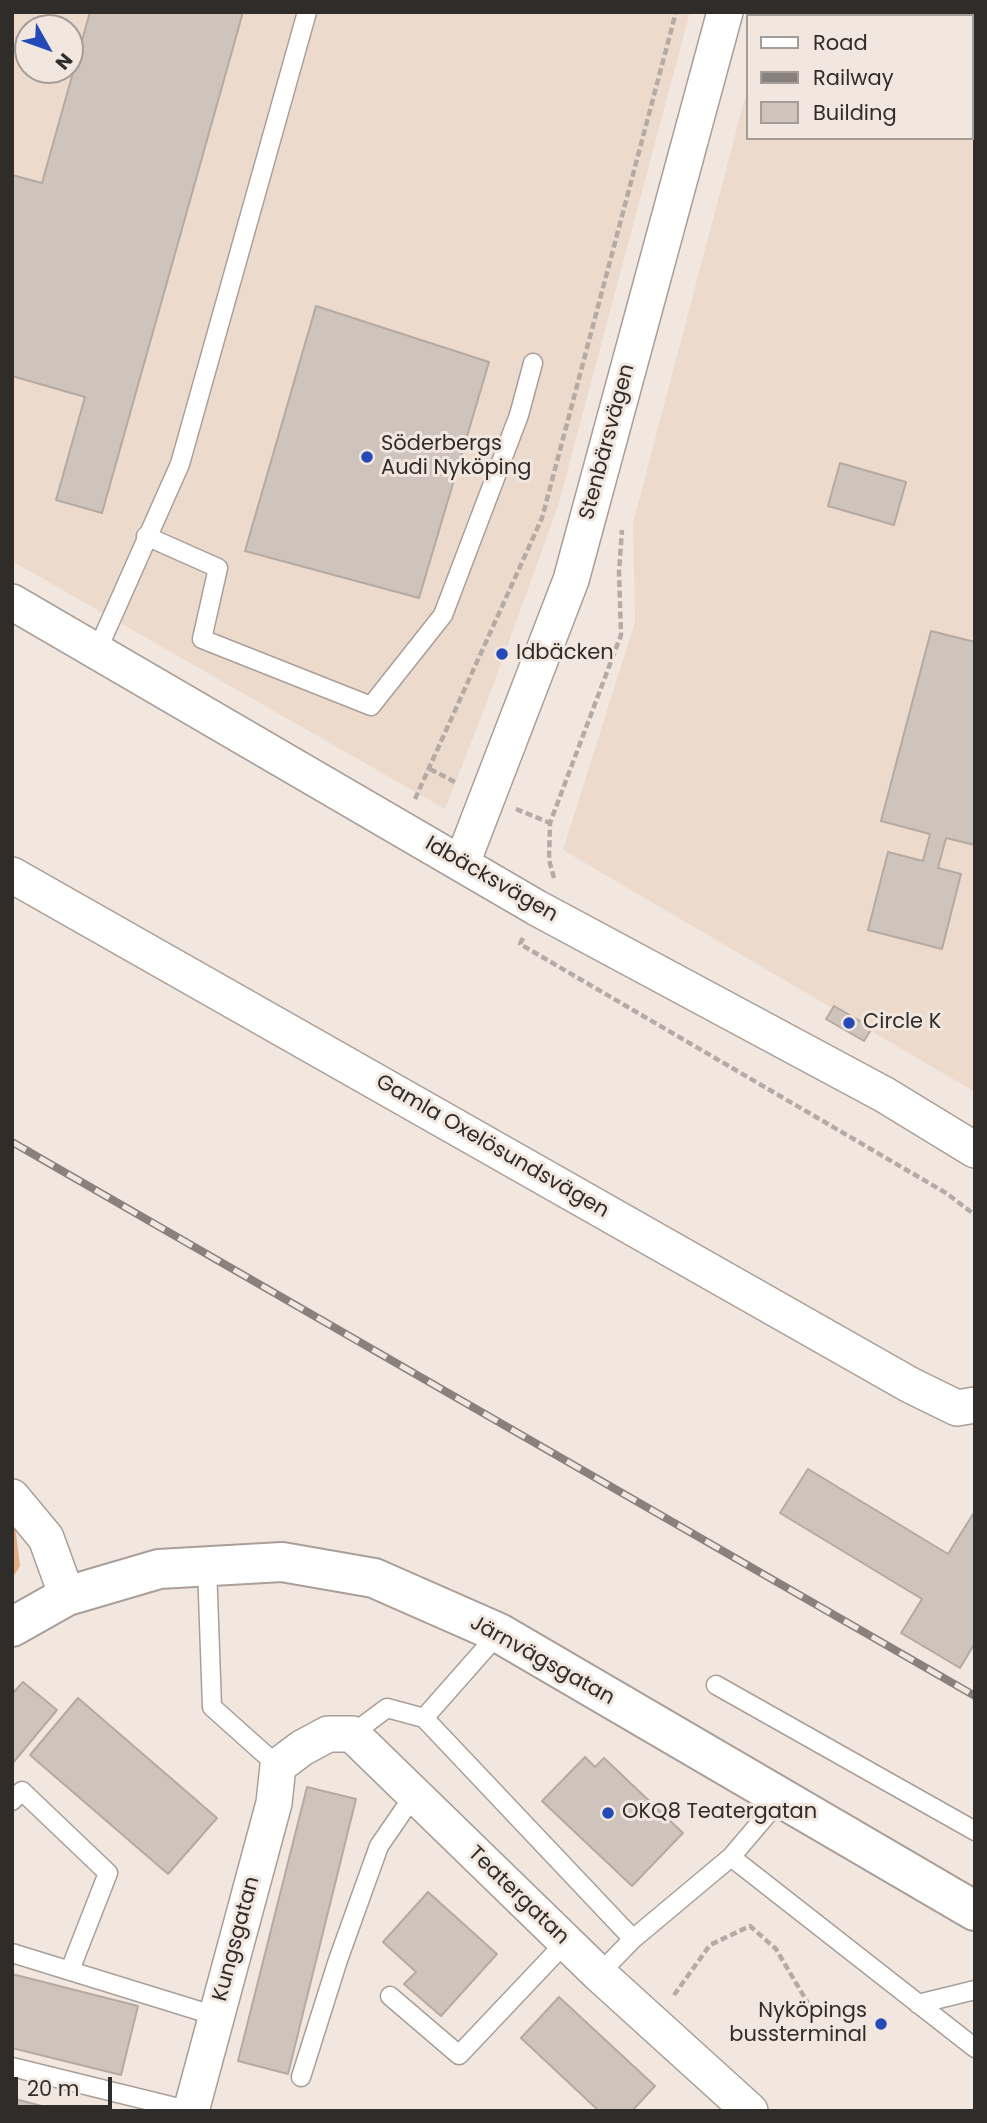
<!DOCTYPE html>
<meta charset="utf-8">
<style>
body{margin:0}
#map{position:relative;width:987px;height:2123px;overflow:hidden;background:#f2e7df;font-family:Poppins,sans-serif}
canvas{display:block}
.frame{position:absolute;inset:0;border:14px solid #302c29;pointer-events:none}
.legend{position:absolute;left:746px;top:14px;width:228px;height:126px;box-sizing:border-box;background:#f2e7df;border:2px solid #a49c96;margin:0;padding:9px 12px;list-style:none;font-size:21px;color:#302c29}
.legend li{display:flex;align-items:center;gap:14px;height:35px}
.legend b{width:35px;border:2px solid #a49c96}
.north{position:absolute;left:14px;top:14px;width:70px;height:70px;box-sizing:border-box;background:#f2e7df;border:2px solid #a49c96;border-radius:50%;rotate:130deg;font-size:19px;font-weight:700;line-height:28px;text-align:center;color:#302c29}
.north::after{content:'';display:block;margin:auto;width:24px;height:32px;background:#2649b8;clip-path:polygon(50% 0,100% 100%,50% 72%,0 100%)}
.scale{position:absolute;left:14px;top:2077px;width:98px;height:32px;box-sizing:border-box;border:4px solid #302c29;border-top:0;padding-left:9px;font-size:21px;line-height:24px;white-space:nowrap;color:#302c29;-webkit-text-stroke:5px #f2e7df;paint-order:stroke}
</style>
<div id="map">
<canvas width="987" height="2123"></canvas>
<div class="frame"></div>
<ul class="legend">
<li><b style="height:9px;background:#fff"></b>Road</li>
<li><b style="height:9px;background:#89827c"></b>Railway</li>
<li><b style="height:19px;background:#cfc4bc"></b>Building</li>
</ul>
<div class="north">N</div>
<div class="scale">20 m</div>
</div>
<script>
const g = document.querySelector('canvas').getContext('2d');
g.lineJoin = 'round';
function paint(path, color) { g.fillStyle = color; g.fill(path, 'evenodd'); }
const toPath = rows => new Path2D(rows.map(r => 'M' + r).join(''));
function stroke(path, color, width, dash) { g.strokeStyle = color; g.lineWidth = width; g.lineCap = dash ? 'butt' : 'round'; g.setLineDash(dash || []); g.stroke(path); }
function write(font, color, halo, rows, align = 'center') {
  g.font = font + ' Poppins,sans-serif'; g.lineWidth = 6; g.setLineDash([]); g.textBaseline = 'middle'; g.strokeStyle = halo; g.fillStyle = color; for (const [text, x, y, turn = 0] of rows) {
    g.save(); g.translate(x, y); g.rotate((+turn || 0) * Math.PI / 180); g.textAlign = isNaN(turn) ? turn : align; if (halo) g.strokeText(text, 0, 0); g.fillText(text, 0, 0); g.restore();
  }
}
paint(toPath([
 [12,12,690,12,558,506,487,702,445,809,12,561],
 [28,28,70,28,70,70,28,70],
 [768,12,975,12,975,1092,563,850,635,622,633,523,747,90,747,138,971,138,971,16,767,16]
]), '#ecdacd');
paint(toPath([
 [12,1523,15,1525,20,1566,12,1579]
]), '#e8b18b');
const building = toPath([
 [90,12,243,12,102,513,56,500,85,397,12,376,12,175,42,183,90,12],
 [316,306,489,362,419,598,245,551,316,306],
 [840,463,906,482,894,525,828,506,840,463],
 [931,631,975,642,975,845,946,838,938,868,961,874,942,949,868,930,888,852,923,861,930,834,881,821,931,631],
 [834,1006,872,1028,864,1041,826,1019,834,1006],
 [808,1469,948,1554,975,1511,975,1643,960,1668,901,1633,922,1599,780,1513,808,1469],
 [23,1682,57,1710,12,1764,12,1694,23,1682],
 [78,1698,217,1818,168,1874,30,1755,78,1698],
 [585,1757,595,1767,604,1758,683,1833,632,1886,542,1801,585,1757],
 [307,1787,356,1799,288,2074,238,2061,307,1787],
 [428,1892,497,1954,441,2016,404,1984,416,1972,383,1942,428,1892],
 [12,1974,138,2006,121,2075,12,2048,12,1974],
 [559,1997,655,2086,632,2111,599,2111,521,2038,559,1997],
 [15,2099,61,2111,12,2111,15,2099]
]);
paint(building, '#cfc4bc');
stroke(building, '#b5aaa2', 2);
const lane = toPath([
 [146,536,218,568,202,639,371,706,443,615,519,415,533,363],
 [97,651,180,464,307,12],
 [207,1566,212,1707,278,1766],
 [716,1685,975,1831],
 [424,1718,499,1633],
 [352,1734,387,1708,424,1718,633,1939],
 [12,1801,22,1791,108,1873,70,1970],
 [731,1857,975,2048],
 [12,1953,216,2016],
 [599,1974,633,1939,731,1857,782,1797],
 [390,1996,459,2055,565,1943],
 [918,2004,975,1990],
 [12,2067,191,2111],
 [301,2077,338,1960,379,1846,414,1795]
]);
const street = toPath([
 [12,602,537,908,885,1095,975,1150],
 [462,863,571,580,725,12],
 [12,875,910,1385,957,1408,975,1405],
 [12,1497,46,1538,67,1596],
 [191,2111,274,1803,278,1766,302,1748,328,1734,352,1734,599,1974,750,2111]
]);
const secondary = toPath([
 [12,1627,67,1596,159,1569,282,1562,374,1578,499,1633,975,1911]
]);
stroke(lane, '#aa9f98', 21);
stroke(street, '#aa9f98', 38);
stroke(secondary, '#aa9f98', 42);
stroke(toPath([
 [430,769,457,783],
 [415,799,542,518,676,12],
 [516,809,550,823],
 [554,878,549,860,550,823,621,635,619,572,622,530],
 [523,938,520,944,946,1193,975,1215],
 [674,1995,710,1945,750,1926,776,1949,809,2005]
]), '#b4aba5', 4.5, [7, 3.5]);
stroke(lane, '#fff', 18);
stroke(street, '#fff', 35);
stroke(secondary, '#fff', 38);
const rail = toPath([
 [12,1142,975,1696]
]);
stroke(rail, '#89827c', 8);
stroke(rail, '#f2e7df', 5, [16]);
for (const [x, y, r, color] of [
 [367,457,7,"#2649b8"],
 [502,654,7,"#2649b8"],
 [849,1023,7,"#2649b8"],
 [608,1813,7,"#2649b8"],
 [881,2024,7,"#2649b8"]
]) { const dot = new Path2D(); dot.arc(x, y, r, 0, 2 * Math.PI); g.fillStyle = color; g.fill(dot); stroke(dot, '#f2e7df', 2.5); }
write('21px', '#302c29', '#f2e7df', [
 ["Stenbärsvägen",608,442,-75],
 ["Idbäcksvägen",491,880,30],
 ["Gamla Oxelösundsvägen",492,1147,30],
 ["Järnvägsgatan",542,1661,29],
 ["Teatergatan",518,1896,44],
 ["Kungsgatan",237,1939,-75]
]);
write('21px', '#302c29', '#f2e7df', [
 ["Söderbergs",381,445],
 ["Audi Nyköping",381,469],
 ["Idbäcken",516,654],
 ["Circle K",863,1023],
 ["OKQ8 Teatergatan",622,1813],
 ["Nyköpings",867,2012,"right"],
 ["bussterminal",867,2036,"right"]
], 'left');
</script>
